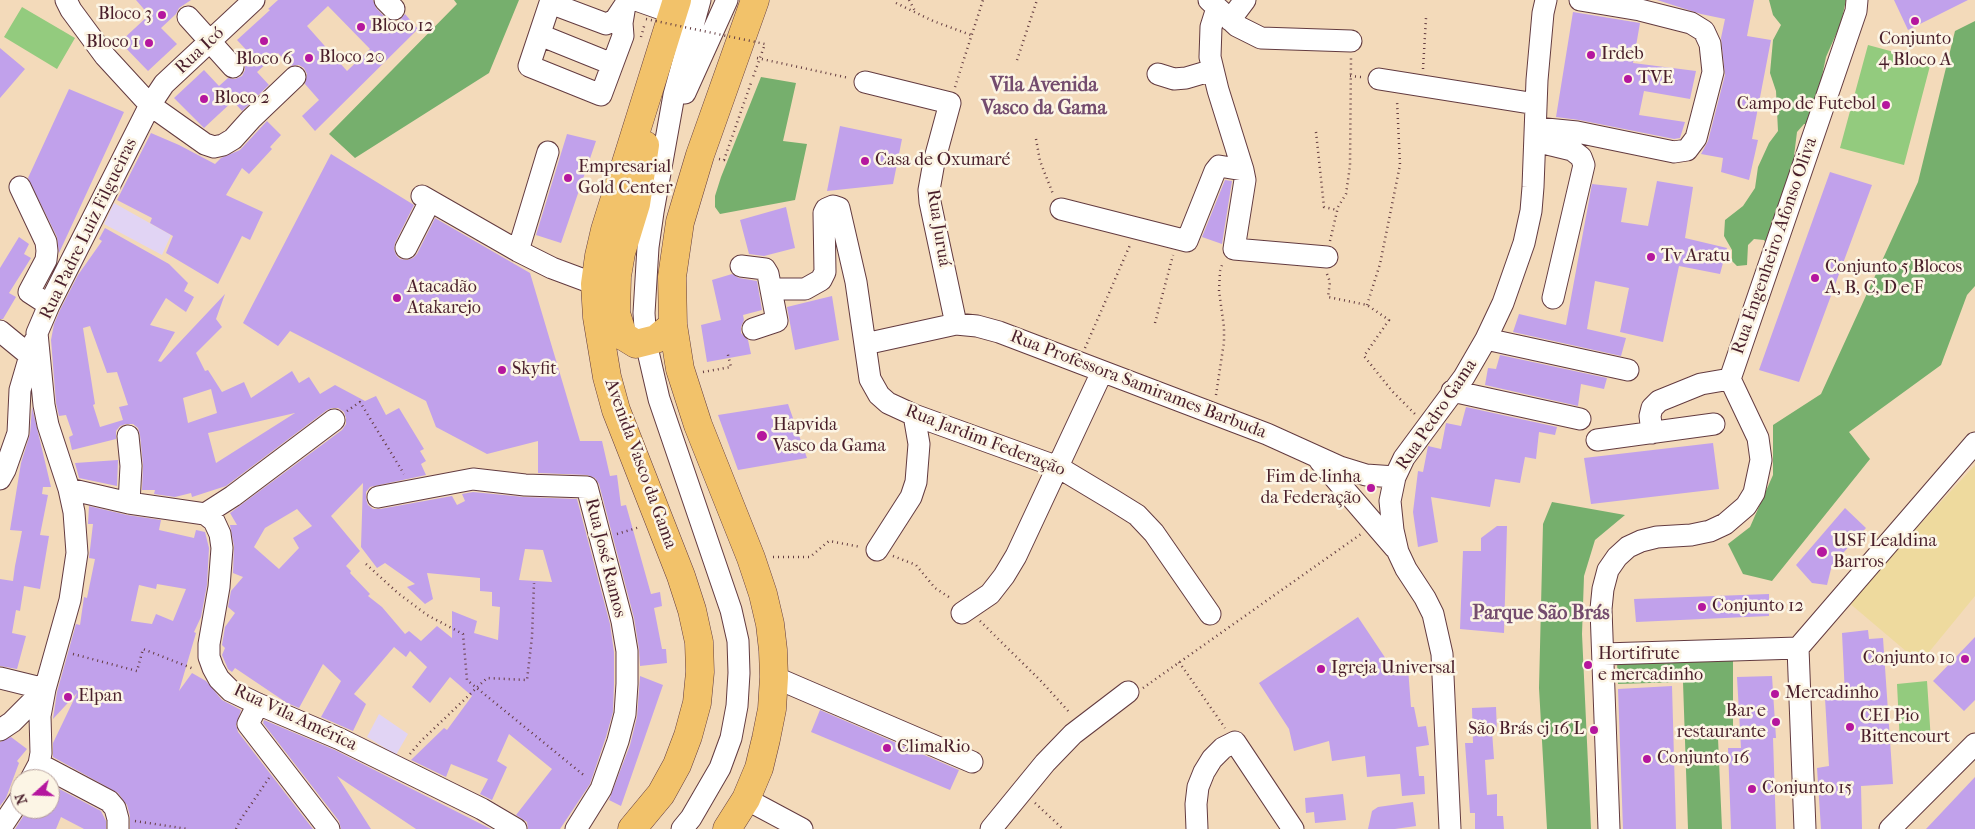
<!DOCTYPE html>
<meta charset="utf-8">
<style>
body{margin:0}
#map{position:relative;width:1975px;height:829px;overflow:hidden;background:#f3daba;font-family:"IM FELL French Canon",serif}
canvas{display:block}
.north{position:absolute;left:10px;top:769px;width:50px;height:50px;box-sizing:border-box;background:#fcf5e5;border:1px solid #b59f9b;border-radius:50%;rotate:250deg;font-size:14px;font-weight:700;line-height:20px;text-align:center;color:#4a1f2b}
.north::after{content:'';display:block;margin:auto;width:18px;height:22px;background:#b5179e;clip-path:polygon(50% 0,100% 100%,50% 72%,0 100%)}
</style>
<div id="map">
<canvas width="1975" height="829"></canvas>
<div class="north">N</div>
</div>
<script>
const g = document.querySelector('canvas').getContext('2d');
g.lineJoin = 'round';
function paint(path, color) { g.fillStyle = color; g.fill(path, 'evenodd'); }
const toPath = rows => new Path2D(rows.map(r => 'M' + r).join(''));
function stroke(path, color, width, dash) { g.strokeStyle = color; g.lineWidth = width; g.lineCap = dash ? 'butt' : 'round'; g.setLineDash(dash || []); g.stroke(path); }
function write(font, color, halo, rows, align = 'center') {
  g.font = font + ' "IM FELL French Canon",serif'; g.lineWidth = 5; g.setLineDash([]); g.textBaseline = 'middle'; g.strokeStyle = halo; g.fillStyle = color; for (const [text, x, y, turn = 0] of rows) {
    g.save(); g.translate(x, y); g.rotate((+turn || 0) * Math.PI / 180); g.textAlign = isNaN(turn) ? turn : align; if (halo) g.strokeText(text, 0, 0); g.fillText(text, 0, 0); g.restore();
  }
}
paint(toPath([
 [114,203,171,235,162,255,104,224],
 [379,714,408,734,396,755,367,737]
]), '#e1d4f4');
paint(toPath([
 [22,7,75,38,57,69,4,37],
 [1868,45,1931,62,1904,165,1840,148],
 [1927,681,1931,741,1900,744,1897,684]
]), '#93cb7e');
paint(toPath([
 [454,0,519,0,489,73,355,158,329,134,457,4],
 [1769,0,1846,0,1841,23,1826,57,1822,76,1822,89,1811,124,1804,124,1797,132,1794,156,1794,172,1778,214,1771,222,1776,230,1768,246,1764,240,1754,239,1748,245,1747,265,1737,266,1732,261,1732,250,1724,236,1725,220,1743,206,1755,188,1758,167,1769,143,1778,131,1776,91,1770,73,1773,40,1781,25,1773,15],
 [1975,21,1975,286,1967,295,1941,365,1849,432,1870,459,1772,581,1743,574,1728,544,1750,527,1773,475,1773,425,1821,394,1918,182,1955,31],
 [761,77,796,83,783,141,807,144,795,200,720,214,715,207,715,196,721,177],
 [1552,502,1625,515,1595,540,1584,576,1582,634,1591,829,1547,829,1539,688,1543,524],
 [1733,656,1733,736,1718,738,1722,829,1688,829,1683,682,1618,684,1617,662]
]), '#76af6d');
paint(toPath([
 [1975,465,1975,596,1920,663,1848,602]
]), '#eeda9e');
paint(toPath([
 [136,0,191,0,179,8,176,14,161,28,177,44,148,71,120,42,149,15],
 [278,0,373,0,376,8,386,18,397,23,405,14,418,29,315,131,302,116,319,100,305,84,307,74,304,68,299,65,289,66,278,53,257,72,269,85,242,111,233,101,204,128,174,98,204,70,219,86,228,78,235,79,242,76,245,70,245,63,252,56,237,40,270,10,268,9],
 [328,6,370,49,347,71,307,26],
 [1657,0,1754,0,1747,36,1771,40,1752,139,1758,140,1749,180,1721,172,1723,158,1701,154,1708,141,1725,75,1721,38,1725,19,1701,14],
 [1894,0,1968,0,1908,30],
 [1573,12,1640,23,1633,63,1696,71,1690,99,1644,91,1639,115,1685,122,1680,138,1674,139,1579,120,1556,117],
 [0,48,25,69,0,98],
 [69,89,124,112,59,253,57,237,28,178],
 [267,121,281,135,270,147,272,149,249,174,242,168,226,195,263,212,250,240,242,236,218,284,166,253,173,236,150,223,152,218,117,200,151,133,179,145,215,164,221,158,240,150],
 [840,126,902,139,893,184,827,191],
 [567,134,596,141,561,243,536,235],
 [331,154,414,205,395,243,394,249,396,255,400,259,407,260,413,258,417,254,435,218,530,273,580,441,602,441,610,476,617,475,621,506,626,505,651,594,660,592,662,606,654,608,662,649,666,649,667,663,640,666,639,649,634,618,599,484,595,478,587,475,538,473,538,441,487,454,436,427,426,401,290,331,278,346,243,323],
 [1830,172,1872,185,1799,382,1759,370],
 [1225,180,1232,181,1222,244,1202,237],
 [1657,181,1693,187,1685,238,1727,248,1720,274,1679,266,1663,342,1620,332,1629,288,1595,281,1587,329,1626,338,1621,356,1513,332,1519,314,1566,325,1592,184,1627,188,1621,222,1648,226],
 [786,207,795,248,764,256,749,254,740,220],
 [105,228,169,264,188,283,184,291,194,297,186,312,166,298,150,325,175,332,158,361,161,362,225,294,216,319,222,327,196,353,205,371,208,370,222,392,244,382,251,398,292,371,299,383,309,377,320,394,335,385,365,401,376,396,386,415,399,408,424,449,420,451,426,461,421,464,426,475,370,487,366,492,366,499,368,505,373,509,380,509,452,496,457,505,465,501,462,494,473,492,524,497,577,499,610,624,614,652,614,684,613,712,606,737,590,784,560,829,528,829,527,822,516,815,552,769,509,734,497,761,507,767,492,800,480,794,488,779,451,764,446,777,411,760,444,728,447,730,472,696,450,677,430,703,412,687,427,667,410,651,406,657,394,647,354,694,366,704,353,731,321,717,341,681,323,664,299,708,287,703,235,668,232,672,228,669,222,655,225,648,222,645,225,627,235,613,228,607,231,591,243,577,233,573,234,546,230,525,237,525,230,513,342,430,346,424,346,418,344,412,338,408,332,408,327,410,226,486,192,497,191,493,175,497,154,494,155,490,142,490,143,465,140,435,138,428,133,424,126,424,120,426,116,431,116,439,72,450,69,437,73,435,66,415,59,416,56,403,51,340,54,324,60,310,78,275,102,241,99,239],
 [90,326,107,373,117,372,128,405,119,407,123,420,100,427,93,405,95,404,83,328],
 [211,389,217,413,188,423,183,398],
 [295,413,216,463,208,433],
 [363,483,361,547,377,568,385,563,415,584,407,587,425,604,433,599,427,573,480,578,480,591,492,592,492,606,500,607,498,640,474,633,477,621,452,611,452,638,437,626,421,641,409,631,405,634,382,607,368,596,370,594,350,573,351,571,346,566,360,551,331,516],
 [297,509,312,526,293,538,299,548,279,569,254,547,265,528],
 [525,549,543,550,552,582,519,580],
 [19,237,29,244,24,254,31,258,9,293,16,297,3,319,0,319,0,268],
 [732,274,739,278,757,281,762,310,743,315,744,320,741,327,741,333,748,340,751,354,707,362,701,325,721,320,712,280],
 [832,296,839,340,795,350,787,307],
 [1500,355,1607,378,1604,389,1581,384,1578,406,1485,385,1488,368,1496,369],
 [788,404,807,458,738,470,718,415],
 [32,407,51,487,43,487,42,494,48,495,40,535,49,536,40,589,24,586,20,611,16,610,12,633,26,636,17,669,0,666,0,579,13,581,15,566,22,531,10,530,21,463,30,434],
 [1466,407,1557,427,1555,435,1539,432,1536,459,1525,457,1520,483,1495,479,1490,507,1431,497,1438,542,1418,547,1413,512,1418,471,1423,472,1428,446,1441,449,1446,423,1461,426],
 [1713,443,1719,489,1591,504,1584,458],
 [118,460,117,486,79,478,75,463],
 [89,506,127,515,161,520,159,530,194,538,196,530,205,532,209,548,207,585,201,617,194,632,196,633,179,691,192,673,206,681,222,700,241,710,236,725,238,732,313,829,130,829,130,816,127,805,118,793,53,757,53,743,77,693,53,719,57,692,76,624,80,625,84,597,87,598,95,559,89,558,93,524,88,524],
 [157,584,186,589,173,621,156,614,152,624,131,621,139,585,156,589],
 [1845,508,1866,528,1832,565,1827,585,1812,583,1796,565],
 [1497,526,1507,526,1504,633,1460,629,1463,551,1481,551,1481,538],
 [1769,594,1769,616,1636,622,1634,599],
 [1358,617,1396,674,1408,668,1411,707,1414,707,1418,727,1426,726,1429,745,1416,747,1419,776,1424,776,1425,794,1402,796,1400,774,1367,777,1365,756,1332,761,1329,741,1294,751,1289,729,1259,683],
 [1868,630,1869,639,1883,638,1893,784,1861,786,1862,829,1821,829,1817,768,1829,766,1825,698,1845,695,1842,633],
 [1975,637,1975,700,1964,711,1933,681],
 [640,676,663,685,621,806,609,800,630,745,637,717],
 [1772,676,1776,738,1773,738,1776,829,1731,829,1728,748,1741,748,1737,677],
 [1672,686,1676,829,1623,829,1618,689],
 [1496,707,1497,731,1492,731,1494,759,1485,760,1487,795,1497,794,1497,816,1503,816,1504,829,1475,829,1475,813,1470,813,1465,743,1473,743,1472,708],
 [820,710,959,770,950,790,811,732],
 [264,720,335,750,491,829,416,829,337,776,371,829,341,829,339,821,263,723],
 [11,737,27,749,17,761,19,763,6,798,0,806,0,742],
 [1975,777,1975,829,1926,829],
 [50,784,101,811,106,821,106,829,84,829,61,817,56,829,15,829,28,809,50,809],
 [1343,794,1346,820,1315,823,1314,812,1306,813,1305,798],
 [1413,802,1416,826,1395,829,1368,829,1372,811,1378,807]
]), '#c1a1eb');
const minor = toPath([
 [254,0,164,84,150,105,205,144,214,147,223,145,233,139,251,119,295,77],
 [385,0,394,9],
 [636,0,673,13],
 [1209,0,1237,26,1261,38,1351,41],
 [550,3,606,24,615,20,625,5,622,23,623,36,601,95,529,66,550,3],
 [1217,8,1211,27,1210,57,1218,90,1243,170,1245,180,1234,249,1327,257],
 [188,17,233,67],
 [1230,20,1245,0],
 [540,35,612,64],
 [1158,74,1174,79,1186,78,1213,70],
 [1379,79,1536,104],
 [865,82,950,103,934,162,929,190,930,202,956,324],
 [685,93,727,0],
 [1536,128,1577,132,1674,152,1687,150,1696,138,1713,72,1710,44,1704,31,1691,23,1640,10,1580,0],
 [1535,141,1572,150,1581,157,1584,165,1553,298],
 [20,187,46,242,47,251,46,260,29,292,49,305],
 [422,196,518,251,552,268,595,284],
 [1061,209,1187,241,1215,171,1219,166,1243,170],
 [406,248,430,201],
 [518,251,548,152],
 [741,266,765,269,768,274,777,321,753,329],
 [771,289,805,289,821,280,825,272,824,213,826,209,833,206,839,208,856,282,870,379,879,395,888,403,914,415,1058,467,1113,500,1137,515,1154,533,1210,614],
 [0,331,39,363],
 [1486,339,1628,370],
 [865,344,956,324,977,326,999,332,1267,434,1340,467,1366,475,1395,477],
 [1452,391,1580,419],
 [1652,433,1650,416,1652,408,1659,401,1701,384,1730,379],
 [128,436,131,466,129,503],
 [1597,440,1714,424],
 [1320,461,1395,548],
 [0,479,5,470,18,433,20,390,34,342],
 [69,489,129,503,205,514,214,521,220,534,222,548,219,587,209,644,209,657,213,668,219,679,231,691,258,704,340,739,482,809,516,829],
 [378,497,473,479,525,485,587,487,622,621,627,651,627,684,625,714,618,741,601,789,576,829],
 [205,514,233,496,334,420],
 [877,550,911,497,916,482,919,444,914,415],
 [962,613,990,594,1004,576,1016,556,1102,372],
 [1798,648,1975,443],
 [1798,648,1805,829],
 [1604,654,1798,648],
 [774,677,972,762],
 [0,678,45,689],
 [258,704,248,724,329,829],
 [0,730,12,722,45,689],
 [39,764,109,801,115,808,118,819,118,829],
 [31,779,39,764,41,753,40,716,45,689,70,600,77,553,74,512,69,489,48,425,44,405,37,333,49,305,150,105,105,56,71,10,66,0],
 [746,799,802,829],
 [0,829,20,799],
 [682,829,691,818,720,768,731,738,737,706,739,673,738,641,731,610,659,399,646,343,644,313,648,247,653,212,674,95,700,0],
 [991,829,1045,763,1073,734,1128,692],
 [1197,829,1196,804,1198,787,1204,772,1212,759,1223,748,1235,742,1293,829],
 [1450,829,1442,654,1433,614,1425,598,1406,569,1398,552,1393,530,1390,501,1395,477,1404,458,1464,377,1486,339,1503,303,1524,243,1531,211,1533,187,1537,80,1543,13,1546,0],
 [1609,829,1601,609,1603,589,1608,570,1617,557,1628,547,1641,541,1657,537,1691,535,1710,531,1725,524,1746,506,1754,493,1761,460,1758,438,1730,379,1856,11,1857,0],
 [1890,829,1975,744]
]);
const major = toPath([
 [645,145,636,204,621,253,617,276,616,313,623,336,636,344,656,339,673,325],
 [632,829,661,794,677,765,688,736,697,703,700,672,699,642,692,610,681,576,616,410,607,377,597,317,595,284,599,256,605,230,677,0],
 [727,829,746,799,759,768,766,739,772,709,774,677,773,650,770,624,763,594,751,558,698,425,680,369,673,325,672,277,680,222,700,155,755,0]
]);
stroke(minor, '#633b40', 23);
stroke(major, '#633b40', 29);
stroke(toPath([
 [909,0,915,11],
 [896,3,933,21,971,35],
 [641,37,645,23],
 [757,58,849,78],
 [1017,60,1037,0],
 [1423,69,1426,18],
 [1350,76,1361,77],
 [955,87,983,0],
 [1316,132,1324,207,1337,210],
 [1036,139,1040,161,1053,194],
 [719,159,724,160,752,80],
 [1330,241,1338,207,1346,194,1350,166,1351,58],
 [1327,274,1330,282,1328,297,1367,305,1389,320,1364,356,1392,391,1415,414],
 [1367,305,1380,264,1400,165,1397,100],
 [1155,323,1173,255],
 [1085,348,1130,245],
 [703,372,731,367,727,351],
 [1216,395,1224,342,1224,327,1219,291,1220,271,1223,262],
 [347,411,360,402,404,474],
 [617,534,640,527],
 [893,556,916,565,935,588,952,599],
 [773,557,810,557,829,541,861,547],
 [366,564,399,594,427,615,463,634,467,680,586,777],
 [980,621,1040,680,1070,713],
 [73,654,137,671,143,649,194,669],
 [1179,662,1225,728],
 [1143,688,1361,534],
 [410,754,421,741,487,678,527,680,532,637,534,583],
 [1035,803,1063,829],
 [135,821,188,829],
 [236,829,241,819,269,778]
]), '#633b40', 2.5, [1, 4]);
stroke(minor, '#fff', 21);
stroke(major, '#f2c26a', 28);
stroke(toPath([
 [646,19,765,44,752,80]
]), '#633b40', 2.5, [1, 4]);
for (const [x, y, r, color] of [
 [162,15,5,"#b5179e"],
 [1915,21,5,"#b5179e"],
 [361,27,5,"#b5179e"],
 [264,41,5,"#b5179e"],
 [149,43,5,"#b5179e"],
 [1591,55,5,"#b5179e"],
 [309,58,5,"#b5179e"],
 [1628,79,5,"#b5179e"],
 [204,99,5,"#b5179e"],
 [1886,105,5,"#b5179e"],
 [865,161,5,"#b5179e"],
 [568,178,5,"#b5179e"],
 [1651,257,5,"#b5179e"],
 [1815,278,5,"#b5179e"],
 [397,298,5,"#b5179e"],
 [502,370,5,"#b5179e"],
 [762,436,6,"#b5179e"],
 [1371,488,5,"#b5179e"],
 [1822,552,6,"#b5179e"],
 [1702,607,5,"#b5179e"],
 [1965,659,5,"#b5179e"],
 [1588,665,5,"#b5179e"],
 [1321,669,5,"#b5179e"],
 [1775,694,5,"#b5179e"],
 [68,697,5,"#b5179e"],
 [1776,722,5,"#b5179e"],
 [1850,727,5,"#b5179e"],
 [1594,730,5,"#b5179e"],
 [887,748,5,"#b5179e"],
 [1647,759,5,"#b5179e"],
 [1752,789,5,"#b5179e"]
]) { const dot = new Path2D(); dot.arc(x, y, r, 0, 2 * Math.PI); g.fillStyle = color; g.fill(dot); stroke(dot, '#fcf5e5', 2); }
write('18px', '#4a1f2b', '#fcf5e5', [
 ["Bloco 3",152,15,"right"],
 ["Bloco 12",371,27],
 ["Conjunto",1915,40,"center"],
 ["4 Bloco A",1915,61,"center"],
 ["Bloco 1",139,43,"right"],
 ["Irdeb",1601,55],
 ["Bloco 20",319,58],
 ["Bloco 6",264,60,"center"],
 ["TVE",1638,79],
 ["Bloco 2",214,99],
 ["Campo de Futebol",1876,105,"right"],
 ["Casa de Oxumaré",875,161],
 ["Empresarial",578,168],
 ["Gold Center",578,189],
 ["Tv Aratu",1661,257],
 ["Conjunto 5 Blocos",1825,268],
 ["A, B, C, D e F",1825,289],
 ["Atacadão",407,288],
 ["Atakarejo",407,309],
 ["Skyfit",512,370],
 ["Hapvida",773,426],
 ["Vasco da Gama",773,447],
 ["Fim de linha",1361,478,"right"],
 ["da Federação",1361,499,"right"],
 ["USF Lealdina",1833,542],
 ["Barros",1833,563],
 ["Conjunto 12",1712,607],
 ["Hortifrute",1598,655],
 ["e mercadinho",1598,676],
 ["Conjunto 10",1955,659,"right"],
 ["Igreja Universal",1331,669],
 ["Mercadinho",1785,694],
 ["Elpan",78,697],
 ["Bar e",1766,712,"right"],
 ["restaurante",1766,733,"right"],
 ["CEI Pio",1860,717],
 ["Bittencourt",1860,738],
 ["São Brás cj 16 L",1584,730,"right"],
 ["ClimaRio",897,748],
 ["Conjunto 16",1657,759],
 ["Conjunto 15",1762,789]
], 'left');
write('18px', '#4a1f2b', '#fcf5e5', [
 ["Rua Icó",200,51,-43],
 ["Rua Juruá",938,228,81],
 ["Rua Padre Luiz Filgueiras",89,229,-64],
 ["Rua Engenheiro Afonso Oliva",1775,246,-71],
 ["Rua Professora Samirames Barbuda",1138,385,21],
 ["Rua Pedro Gama",1437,415,-56],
 ["Rua Jardim Federação",985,441,21],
 ["Avenida Vasco da Gama",640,464,70],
 ["Rua José Ramos",605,558,76],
 ["Rua Vila América",295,718,25]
]);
write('bold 20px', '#744c6e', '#fcf5e5', [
 ["Vila Avenida",1044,86],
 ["Vasco da Gama",1044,109],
 ["Parque São Brás",1541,614]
]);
</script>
